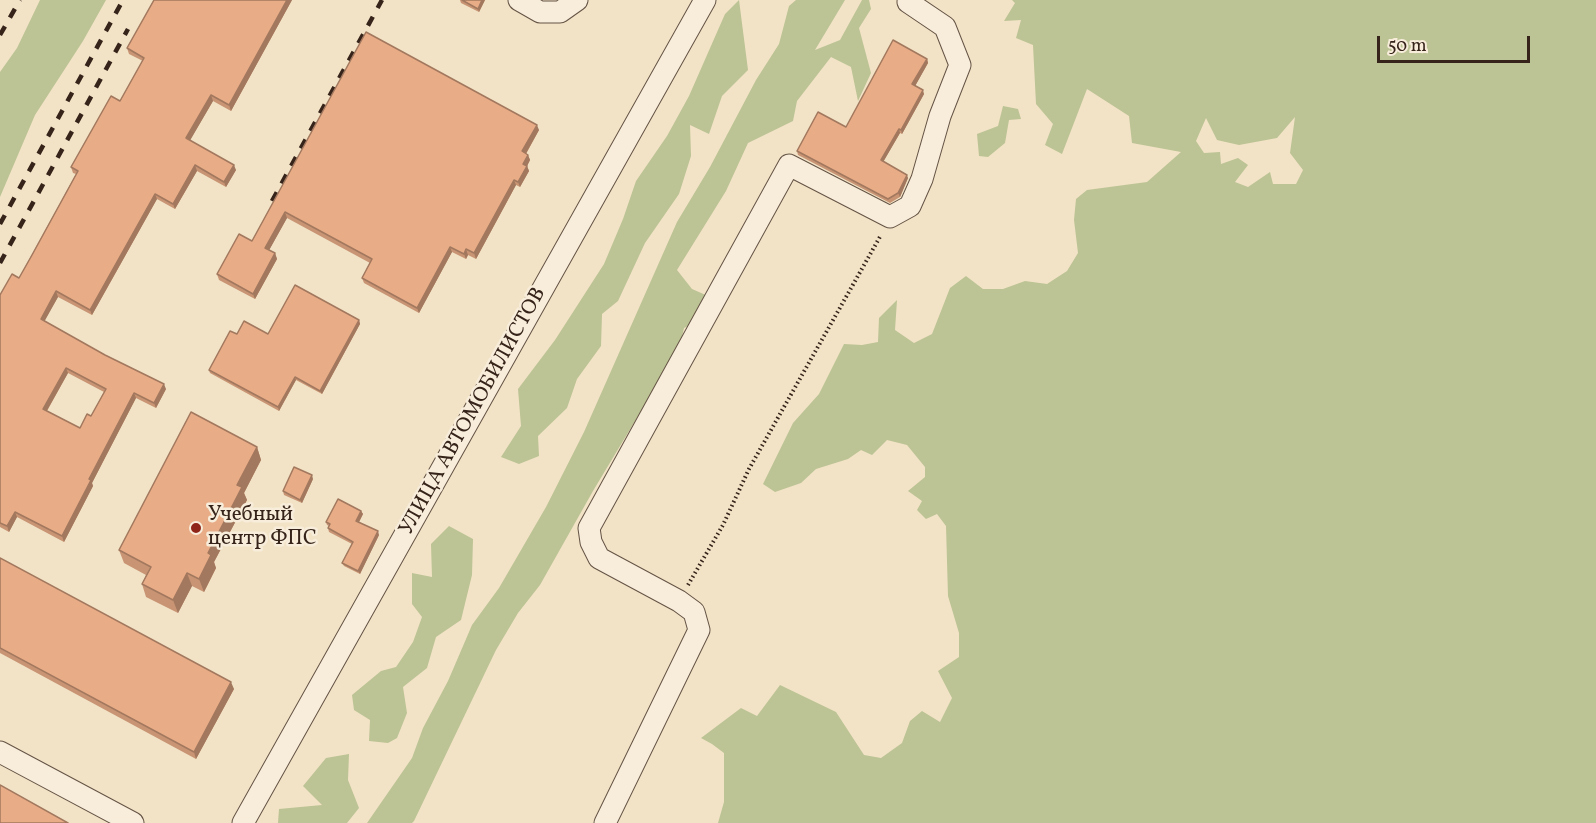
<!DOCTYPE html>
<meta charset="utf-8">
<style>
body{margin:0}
#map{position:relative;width:1596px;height:823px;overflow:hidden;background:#f2e3c6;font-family:Vollkorn,serif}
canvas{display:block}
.scale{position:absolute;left:1377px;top:36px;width:153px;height:27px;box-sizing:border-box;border:3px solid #36231a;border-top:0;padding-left:8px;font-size:18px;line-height:21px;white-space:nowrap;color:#36231a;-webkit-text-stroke:4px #f7edda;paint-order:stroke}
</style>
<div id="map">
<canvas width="1596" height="823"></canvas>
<div class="scale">50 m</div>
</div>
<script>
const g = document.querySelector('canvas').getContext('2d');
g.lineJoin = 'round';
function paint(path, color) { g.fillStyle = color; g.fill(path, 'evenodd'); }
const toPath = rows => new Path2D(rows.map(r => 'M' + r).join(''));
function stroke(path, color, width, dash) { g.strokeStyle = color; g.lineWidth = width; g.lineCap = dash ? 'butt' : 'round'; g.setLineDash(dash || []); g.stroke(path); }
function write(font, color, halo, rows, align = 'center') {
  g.font = font + ' Vollkorn,serif'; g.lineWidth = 5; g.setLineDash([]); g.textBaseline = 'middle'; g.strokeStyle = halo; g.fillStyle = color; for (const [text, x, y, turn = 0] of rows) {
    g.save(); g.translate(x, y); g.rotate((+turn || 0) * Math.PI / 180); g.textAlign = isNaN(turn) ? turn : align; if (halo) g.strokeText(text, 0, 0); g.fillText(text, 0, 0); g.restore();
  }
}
paint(toPath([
 [40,0,106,0,83,41,35,115,0,197,0,72,17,48],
 [739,0,748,70,722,96,709,134,690,125,691,156,679,194,645,243,618,301,602,314,601,346,577,379,567,408,538,436,539,456,519,464,501,457,521,426,518,389,555,340,604,264,623,219,636,181,667,136,689,96,725,14],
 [796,0,845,0,815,50,840,40,862,0,869,0,871,9,859,28,871,73,858,101,851,67,831,57,797,101,793,121,748,143,726,191,677,270,692,289,708,296,699,321,684,328,680,346,593,491,540,585,518,613,496,650,414,821,412,823,367,823,412,758,423,728,448,681,472,625,499,588,546,507,584,432,677,222,710,167,756,80,779,44,789,6],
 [1012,0,1596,0,1596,823,718,823,724,802,724,753,712,744,701,738,741,708,757,716,780,685,836,712,864,755,881,758,902,743,910,721,922,711,940,722,952,698,938,671,959,657,959,633,948,596,946,526,937,514,926,519,917,510,922,501,908,491,925,477,925,467,907,445,887,440,872,455,861,450,848,459,816,469,801,483,775,492,763,484,793,423,819,394,844,344,862,345,878,342,879,318,897,300,895,330,914,343,932,334,950,288,966,276,983,289,1003,289,1025,281,1047,284,1067,271,1078,253,1074,220,1076,199,1087,190,1147,182,1181,152,1132,143,1129,116,1087,89,1062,154,1045,145,1053,124,1036,104,1033,45,1016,38,1021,20,1004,21,1015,3],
 [1295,117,1290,153,1303,170,1296,184,1273,184,1270,172,1248,187,1235,182,1248,165,1238,158,1221,164,1220,152,1204,153,1196,141,1206,118,1217,140,1239,145,1277,138],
 [1003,106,1018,109,1021,119,1009,120,1005,143,988,157,979,156,977,134,998,126],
 [449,526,473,539,472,575,461,620,436,637,427,668,403,687,407,713,397,738,388,743,369,741,370,720,354,710,352,695,381,671,396,667,413,642,422,617,412,604,412,573,432,577,431,544],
 [349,754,348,780,359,808,347,823,278,823,279,809,322,805,303,786,326,758]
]), '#bcc394');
const minor = toPath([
 [519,0,540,12,560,12,577,0],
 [0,752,133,823],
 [243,823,705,0],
 [605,823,699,630,694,612,679,601,599,558,591,542,589,528,789,165,890,217,910,206,922,179,940,116,960,65,945,27,908,2]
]);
stroke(minor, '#655345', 23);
stroke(toPath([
 [688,585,723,525,749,469,881,235]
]), '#36231a', 4, [1.5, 3]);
stroke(minor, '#f7edda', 21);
stroke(toPath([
 [0,35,20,0],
 [272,201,382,0],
 [0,224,123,0],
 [0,263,128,29]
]), '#36231a', 4.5, [10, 10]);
paint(toPath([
 [292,0,231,111,213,101,190,140,236,170,226,187,197,171,175,209,157,199,92,315,58,297,44,321,166,389,156,408,136,398,92,483,93,486,64,542,17,517,9,532,0,527,0,295,19,278,76,174,73,173,71,167,120,101,143,61,129,54,127,48],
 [68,373,104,392,91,416,80,428,47,411],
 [460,0,485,0,479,12,461,3],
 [366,32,539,130,526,154,528,155,530,160,527,166,529,171,520,187,516,185,476,259,468,255,466,259,452,252,419,313,364,283,362,278,370,263,287,218,269,250,275,253,277,259,255,299,219,280,217,274,252,241],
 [927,59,928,63,915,86,924,94,902,134,900,133,883,162,908,178,900,197,890,203,798,155,797,151,846,127],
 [359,320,360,324,322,394,296,380,279,411,210,373,209,370,237,334,268,334],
 [257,447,261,460,244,493,247,500,214,562,216,568,204,592,192,586,178,613,146,597,142,584,146,575,124,563,119,550],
 [313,479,302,503,284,495,283,491],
 [361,511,363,514,359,522,379,535,360,574,344,566,342,563,352,544,329,532,328,528,329,526,327,525,326,522],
 [0,558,234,689,196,759,0,653]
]), '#c89474');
paint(toPath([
 [287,0,292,0,231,111,229,105],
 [482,0,485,0,479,12,478,9],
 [927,59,928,63,914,88,912,84],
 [923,90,924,94,902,134,901,130],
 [211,95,213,101,188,144,186,138],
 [537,125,539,130,524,157,522,151],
 [899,129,900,133,882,164,881,160],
 [528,155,530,160,527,166,529,171,520,187,518,182,523,164],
 [195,165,197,171,175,209,173,204],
 [234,165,236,170,226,187,224,182],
 [907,175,908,178,900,197,898,193],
 [514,180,516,185,476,259,474,253],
 [155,194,157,199,92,315,90,310],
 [285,212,287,218,267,254,265,248],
 [450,247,452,252,419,313,417,308],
 [466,249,468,255,466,259,464,254],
 [275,253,277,259,255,299,253,294],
 [56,291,58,297,43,324,41,319],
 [359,320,360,324,322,394,320,391],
 [66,368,68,373,45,414,43,409],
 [295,377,296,380,279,411,278,407],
 [164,384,166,389,156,408,154,403],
 [134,393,136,398,92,483,93,486,64,542,62,536,89,479],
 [257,447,261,460,244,493,247,500,214,562,216,568,204,592,199,579,208,553,237,485],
 [312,475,313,479,302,503,300,500],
 [361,511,363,514,358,524,356,521],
 [15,512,17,517,9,532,7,526],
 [378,531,379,535,360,574,358,571],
 [187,573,192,586,178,613,173,600],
 [231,682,234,689,196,759,194,752]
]), '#a2785e');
const building = toPath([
 [154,0,287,0,229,105,211,95,186,138,234,165,224,182,195,165,173,204,155,194,90,310,56,291,41,319,105,355,164,384,154,403,134,393,89,479,91,480,62,536,15,512,7,526,0,523,0,295,12,274,19,278,32,255,78,171,71,167,111,96,120,101,144,58,127,48,154,0],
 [66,368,106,389,91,416,87,414,80,428,43,409,66,368],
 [462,0,482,0,478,9,462,0],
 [366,32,537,125,522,151,528,155,523,164,527,166,518,182,514,180,474,253,466,249,464,254,450,247,417,308,362,278,372,259,285,212,265,248,275,253,253,294,217,274,239,234,252,241,366,32],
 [893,40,927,59,912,84,923,90,901,130,899,129,881,160,907,175,898,193,888,199,797,151,818,112,846,127,893,40],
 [295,285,359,320,320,391,295,377,278,407,209,370,230,331,237,334,244,321,268,334,295,285],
 [191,412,257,447,237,485,242,487,208,553,211,555,199,579,187,573,173,600,142,584,151,567,119,550,191,412],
 [294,467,312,475,300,500,283,491,294,467],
 [338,499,361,511,356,521,378,531,358,571,342,563,353,542,328,528,330,524,326,522,338,499],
 [0,558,231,682,194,752,0,648,0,558],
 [0,785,68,823,0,823,0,785]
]);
paint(building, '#e8ac87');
stroke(building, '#a2785e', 1.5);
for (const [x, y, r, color] of [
 [196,528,6,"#8f2418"]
]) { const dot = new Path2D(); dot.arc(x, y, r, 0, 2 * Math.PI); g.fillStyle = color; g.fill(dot); stroke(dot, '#f7edda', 2); }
write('21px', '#36231a', '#f7edda', [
 ["УЛИЦА АВТОМОБИЛИСТОВ",474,412,-61]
]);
write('21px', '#36231a', '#f7edda', [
 ["Учебный",208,516],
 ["центр ФПС",208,540]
], 'left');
</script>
